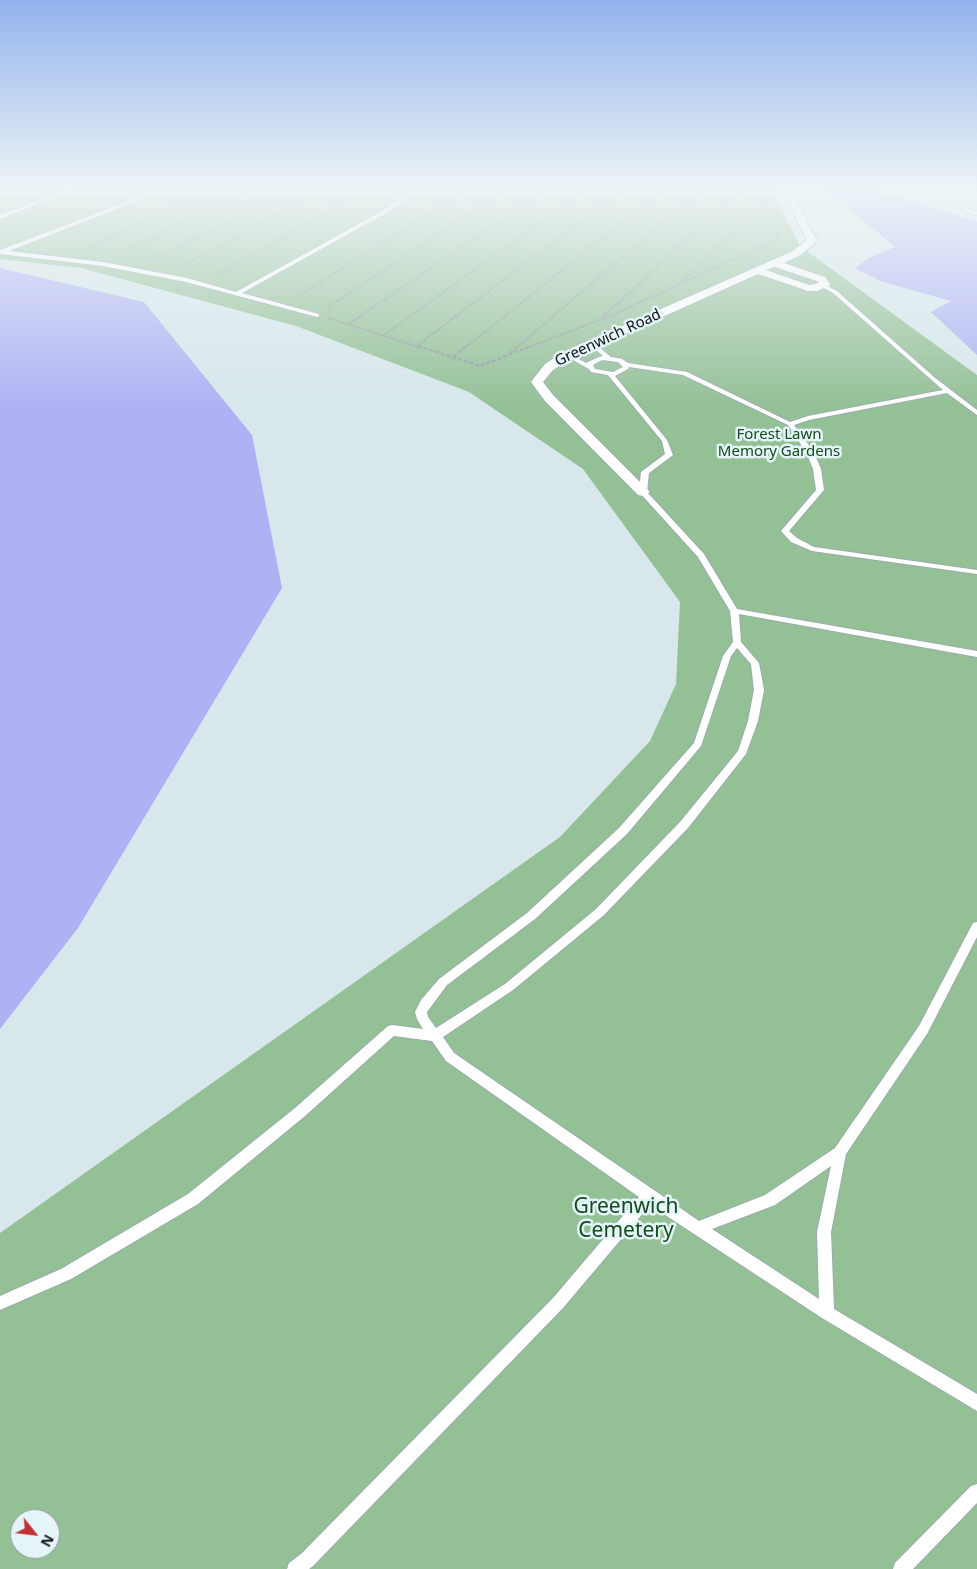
<!DOCTYPE html>
<style>
body{margin:0}
#map{position:relative;width:977px;height:1569px;overflow:hidden;background:#d7e7eb;font-family:"Noto Sans",sans-serif}
canvas{display:block}
.north{position:absolute;left:10px;top:1509px;width:50px;height:50px;box-sizing:border-box;background:#e4f4f8;border:1px solid #8e9a9d;border-radius:50%;rotate:119deg;font-size:14px;font-weight:700;line-height:20px;text-align:center;color:#0e1415}
.north::after{content:'';display:block;margin:auto;width:18px;height:22px;background:#c03138;clip-path:polygon(50% 0,100% 100%,50% 72%,0 100%)}
</style>
<div id="map">
<canvas width="977" height="1569"></canvas>
<div class="north">N</div>
</div>
<script>
const g = document.querySelector('canvas').getContext('2d');
g.lineJoin = 'round';
function paint(path, color) { g.fillStyle = color; g.fill(path, 'evenodd'); }
const toPath = rows => new Path2D(rows.map(r => 'M' + r).join(''));
function stroke(path, color, width, dash) { g.strokeStyle = color; g.lineWidth = width; g.lineCap = dash ? 'butt' : 'round'; g.setLineDash(dash || []); g.stroke(path); }
function write(font, color, halo, rows, align = 'center') {
  g.font = font + ' "Noto Sans",sans-serif'; g.lineWidth = 5; g.setLineDash([]); g.textBaseline = 'middle'; g.strokeStyle = halo; g.fillStyle = color; for (const [text, x, y, turn = 0] of rows) {
    g.save(); g.translate(x, y); g.rotate((+turn || 0) * Math.PI / 180); g.textAlign = isNaN(turn) ? turn : align; if (halo) g.strokeText(text, 0, 0); g.fillText(text, 0, 0); g.restore();
  }
}
paint(toPath([
 [0,188,771,188,800,246,977,375,977,1569,0,1569,0,1233,560,837,650,741,676,684,680,602,583,469,469,392,296,326,81,268,0,259],
 [20,1519,50,1519,50,1549,20,1549]
]), '#93c095');
paint(toPath([
 [825,188,881,188,885,194,977,221,977,355,931,312,951,301,883,282,855,268,869,258,895,247],
 [0,268,144,302,252,435,282,588,78,928,0,1029]
]), '#aeb2f4');
const service = toPath([
 [72,188,79,188,0,219,0,215,72,188],
 [163,188,170,188,9,251,103,262,187,278,236,292,384,210,416,188,422,188,388,212,242,293,319,314,319,316,317,317,186,282,103,266,0,254,0,250,163,188],
 [356,188,370,188,312,197,310,196,356,188],
 [944,188,949,188,960,202,970,210,977,211,977,215,966,212,956,204,944,188],
 [824,284,837,291,934,377,977,410,977,415,947,393,809,420,794,425,814,452,821,469,824,490,789,531,797,538,814,547,977,570,977,574,812,551,791,542,781,531,816,490,813,469,806,452,788,425,683,375,629,367,628,369,615,376,667,440,673,455,649,473,647,492,704,554,737,609,977,651,977,657,739,614,741,642,759,663,764,690,758,721,746,754,688,828,604,915,513,990,443,1037,454,1053,699,1221,765,1195,835,1148,919,1026,973,923,977,922,977,937,927,1034,846,1154,831,1232,834,1309,977,1394,977,1411,822,1318,650,1205,563,1308,313,1566,309,1569,287,1569,289,1563,301,1554,553,1298,639,1197,446,1061,432,1041,394,1036,305,1116,198,1204,71,1279,0,1310,0,1296,61,1269,188,1194,295,1108,388,1026,392,1025,423,1029,417,1019,415,1012,421,1000,439,979,527,913,619,828,694,743,723,656,733,642,730,611,698,557,639,492,641,472,665,454,662,441,608,375,591,372,589,369,564,355,569,354,586,363,599,357,603,356,589,344,594,343,611,357,622,359,628,363,687,372,790,422,808,416,943,390,833,293,822,287,821,286,824,284],
 [602,360,618,362,623,367,613,372,595,369,593,365,602,360],
 [737,648,751,664,754,690,748,721,738,751,680,822,596,909,505,984,436,1028,428,1017,427,1012,447,985,535,919,627,834,701,746,731,656,737,648],
 [831,1166,817,1232,819,1299,712,1229,775,1205,831,1166],
 [977,1484,977,1503,913,1569,893,1569,895,1563,971,1486,977,1484]
]);
const minor = toPath([
 [781,188,790,188,817,241,801,255,784,263,825,277,830,284,829,286,817,291,808,291,758,274,571,358,553,370,543,382,553,395,650,492,643,496,638,495,545,401,531,382,545,364,563,352,793,251,807,240,781,188],
 [775,267,817,281,819,283,809,285,766,270,775,267]
]);
stroke(service, '#9cabae', 2);
stroke(minor, '#9cabae', 2);
stroke(toPath([
 [0,192,9,188],
 [269,200,291,188],
 [170,201,228,203,301,198],
 [86,249,182,204],
 [121,254,252,188],
 [151,260,264,203],
 [183,266,303,201],
 [217,275,339,205],
 [681,282,765,204],
 [298,296,470,188],
 [327,308,508,188],
 [328,318,422,348],
 [602,318,742,188],
 [349,324,548,188],
 [384,335,588,188],
 [418,345,625,188],
 [465,348,665,188],
 [516,348,704,188],
 [527,348,615,314,780,238,757,188]
]), '#919ea1', 2, [2.5, 1]);
stroke(toPath([
 [418,346,480,366,531,346],
 [510,353,518,346],
 [453,357,466,346]
]), '#919ea1', 2.5, [4, 2]);
paint(service, '#fff');
paint(minor, '#fff');
const sky = g.createLinearGradient(0, 0, 0, 408);
sky.addColorStop(0, '#91b3ed');
sky.addColorStop(0.46, '#edf4f6');
sky.addColorStop(1, '#edf4f600');
g.fillStyle = sky;
g.fillRect(0, 0, 977, 408);
write('15px', '#0e1415', '#e4f4f8', [
 ["Greenwich Road",608,338,-25]
]);
write('15px', '#124c1b', '#e4f4f8', [
 ["Forest Lawn",779,435],
 ["Memory Gardens",779,452]
]);
write('21px', '#124c1b', '#e4f4f8', [
 ["Greenwich",626,1207],
 ["Cemetery",626,1231]
]);
</script>
